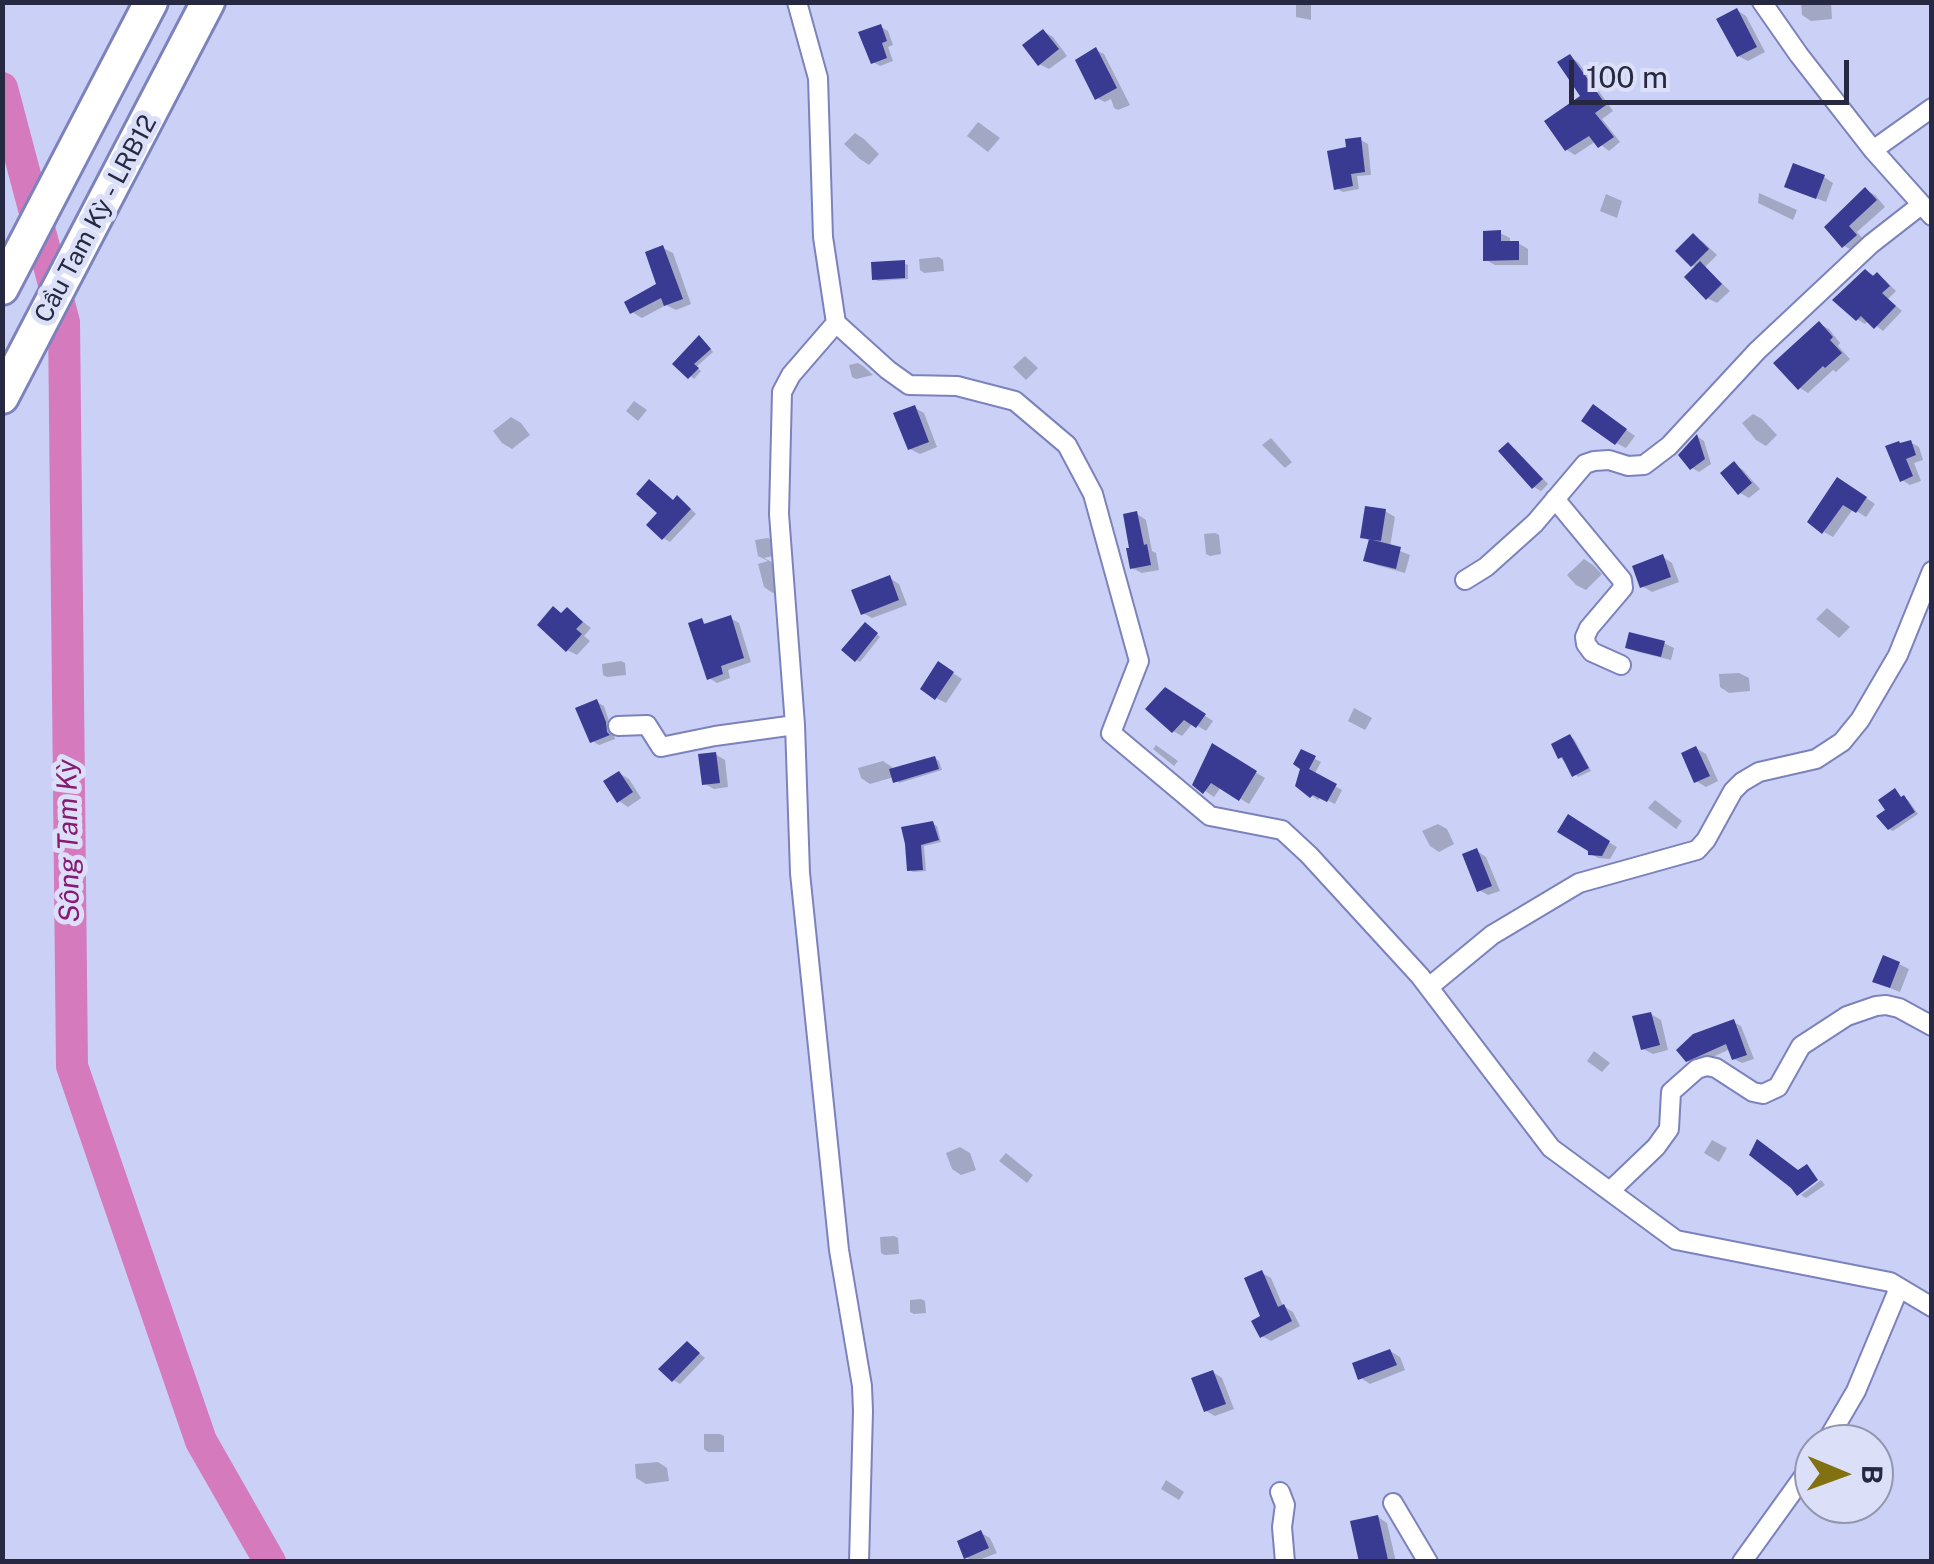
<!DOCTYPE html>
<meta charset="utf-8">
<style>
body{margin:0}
#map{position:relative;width:1934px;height:1564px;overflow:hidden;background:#cbd1f6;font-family:"Public Sans",sans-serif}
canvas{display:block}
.frame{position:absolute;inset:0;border:5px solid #262941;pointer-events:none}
.north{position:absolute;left:1794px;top:1424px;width:100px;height:100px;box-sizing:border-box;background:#dbdff8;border:2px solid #9396af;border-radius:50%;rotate:91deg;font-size:28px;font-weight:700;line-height:40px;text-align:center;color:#262941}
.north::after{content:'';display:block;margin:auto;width:35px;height:45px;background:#827110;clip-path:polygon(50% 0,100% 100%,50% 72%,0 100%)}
.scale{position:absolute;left:1569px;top:60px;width:280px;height:45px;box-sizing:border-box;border:5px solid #262941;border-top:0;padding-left:12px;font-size:30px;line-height:35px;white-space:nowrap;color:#262941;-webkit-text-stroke:8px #dbdff8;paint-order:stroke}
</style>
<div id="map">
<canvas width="1934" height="1564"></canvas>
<div class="frame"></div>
<div class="north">B</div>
<div class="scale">100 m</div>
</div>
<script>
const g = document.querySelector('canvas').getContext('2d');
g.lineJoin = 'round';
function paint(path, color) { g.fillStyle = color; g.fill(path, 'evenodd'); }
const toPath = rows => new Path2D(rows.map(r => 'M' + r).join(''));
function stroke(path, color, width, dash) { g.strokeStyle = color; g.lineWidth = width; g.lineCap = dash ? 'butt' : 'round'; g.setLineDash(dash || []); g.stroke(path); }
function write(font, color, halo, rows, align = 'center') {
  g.font = font + ' "Public Sans",sans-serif'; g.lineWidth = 10; g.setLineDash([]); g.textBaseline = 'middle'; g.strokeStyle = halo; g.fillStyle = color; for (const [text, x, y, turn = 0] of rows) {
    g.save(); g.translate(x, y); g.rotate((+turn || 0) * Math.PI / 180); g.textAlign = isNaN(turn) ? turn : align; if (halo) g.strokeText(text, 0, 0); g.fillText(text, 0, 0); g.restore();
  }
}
paint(toPath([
 [1296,2,1311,2,1311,20,1296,17],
 [1801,2,1831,2,1832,19,1811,21,1802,15],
 [1737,10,1746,16,1765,52,1748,61,1738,56],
 [881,27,888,31,893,45,888,47,893,61,880,66,873,62],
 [1044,32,1053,37,1067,56,1049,69,1039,64],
 [1096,50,1104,54,1130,105,1118,110,1114,108,1111,99,1105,102,1097,98],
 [1570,57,1578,62,1613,111,1602,119,1620,142,1609,151,1596,141,1575,155,1567,150,1583,96],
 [978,122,1000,138,988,152,967,136],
 [855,133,864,139,879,154,869,165,860,159,844,144],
 [1361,140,1368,144,1371,175,1357,176,1359,189,1343,192,1336,188,1349,149],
 [1824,177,1833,183,1826,202,1797,191],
 [1866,190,1875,195,1885,207,1857,232,1865,241,1854,251,1844,246,1827,227],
 [1759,193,1797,210,1793,220,1758,203],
 [1606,194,1622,201,1617,218,1600,211],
 [1500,233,1510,238,1510,244,1518,243,1528,249,1528,265,1495,265,1486,260],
 [1693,236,1703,242,1717,255,1705,267,1730,291,1717,303,1707,298,1697,268,1692,265],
 [663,248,673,253,691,304,676,310,666,305,642,318,632,312,659,286],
 [939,257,943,260,944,271,924,273,920,270,919,259],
 [904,263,908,265,908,279,878,281,875,279],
 [1866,272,1885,280,1896,291,1888,299,1902,311,1883,331,1869,320,1865,324,1857,319],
 [1820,324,1829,329,1840,343,1838,346,1850,359,1836,372,1833,370,1808,393,1800,388],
 [704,341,713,352,696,367,701,371,694,379,676,364],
 [1025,356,1038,368,1026,380,1013,367],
 [858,363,863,366,873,375,856,379,852,377,849,365],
 [634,401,647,410,638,421,626,411],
 [915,408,924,413,937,447,920,454,910,449],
 [1603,413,1635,436,1626,448,1616,443],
 [1753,414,1762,419,1777,435,1766,446,1756,440,1742,423],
 [511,417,521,423,530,435,512,449,502,443,493,431],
 [1698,437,1704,441,1711,464,1699,472,1692,468],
 [1271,438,1292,462,1285,468,1262,445],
 [1910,442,1919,447,1923,460,1914,463,1921,481,1910,485,1902,480,1888,448],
 [1508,445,1515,449,1548,484,1541,491,1534,487],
 [1734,464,1743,470,1760,489,1749,498,1740,493],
 [1847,485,1875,504,1866,517,1853,509,1833,537,1824,532],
 [674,502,684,502,696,514,670,542,663,538],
 [1385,511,1395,517,1390,547,1410,555,1405,573,1376,565,1366,560,1371,542,1363,537],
 [1137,514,1146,520,1152,551,1156,553,1159,570,1142,573,1132,568],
 [1215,533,1219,535,1221,554,1210,556,1206,554,1204,534],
 [768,538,771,540,773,556,764,558,779,566,781,591,773,593,764,587,758,564,768,561,758,556,755,540],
 [1663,557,1672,563,1679,582,1652,592,1642,586],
 [1584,559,1593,565,1602,574,1586,590,1576,585,1567,575],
 [890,578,899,584,907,605,872,618,863,613],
 [1827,608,1850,627,1839,638,1816,619],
 [568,610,591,628,584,636,590,641,577,655,567,650,563,615],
 [730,618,739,623,751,662,728,670,730,678,717,683,709,678,701,621,708,625],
 [870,627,880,637,860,662,856,660],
 [1664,643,1674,648,1671,660,1638,652,1628,647],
 [621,661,625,663,626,675,607,677,603,675,602,664],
 [948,670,962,679,946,703,936,698],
 [1739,673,1749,678,1750,691,1729,693,1720,687,1719,674],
 [1174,695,1213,721,1206,731,1193,723,1182,736,1173,731],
 [597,702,604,706,615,739,599,745,592,741],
 [1354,708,1372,718,1365,730,1348,721],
 [1570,737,1574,739,1591,771,1578,777,1560,757],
 [1156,745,1178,761,1174,766,1153,749],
 [1213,747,1265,778,1249,804,1221,787,1214,797,1195,784],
 [1696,748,1706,754,1718,781,1706,787,1696,781],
 [1302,752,1321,762,1314,775,1342,790,1335,804,1321,797,1318,800,1312,796,1303,768],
 [715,754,725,760,728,787,714,789,705,784],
 [935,758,939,761,942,770,899,783,894,777,870,784,861,778,858,768,883,761,892,767,893,770],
 [619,773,629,779,641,798,628,807,619,801],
 [1895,791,1903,799,1908,800,1918,814,1893,831,1889,829,1888,810],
 [1655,800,1682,821,1676,829,1648,808],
 [1568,818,1617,847,1610,859,1598,858,1590,853],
 [933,824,937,826,941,842,924,846,926,871,913,872,909,869,908,844],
 [1438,824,1447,829,1454,844,1439,852,1430,846,1422,831],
 [1477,851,1486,857,1500,891,1488,895,1479,890],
 [1899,964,1909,969,1900,992,1885,986],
 [1651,1014,1661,1020,1668,1050,1653,1054,1643,1049],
 [1733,1022,1741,1026,1754,1059,1742,1063,1734,1059,1730,1049,1696,1065,1688,1060],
 [1594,1051,1610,1063,1602,1072,1587,1061],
 [1712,1140,1727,1148,1719,1162,1704,1153],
 [960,1147,970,1153,976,1170,961,1175,952,1169,946,1153],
 [1006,1153,1033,1175,1027,1183,999,1161],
 [1821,1180,1825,1185,1806,1198,1801,1195],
 [894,1236,898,1238,899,1254,885,1255,881,1253,880,1237],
 [1262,1273,1271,1278,1283,1306,1293,1312,1300,1326,1271,1341,1262,1336],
 [921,1299,925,1301,926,1313,914,1314,910,1312,910,1300],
 [688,1344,705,1358,680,1384,673,1380],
 [1390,1351,1400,1357,1405,1370,1370,1384,1361,1378],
 [1213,1372,1222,1378,1234,1409,1215,1416,1206,1411],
 [704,1434,720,1434,724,1436,724,1452,708,1452,704,1449],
 [658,1462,667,1468,669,1481,646,1484,636,1478,635,1464],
 [1166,1480,1184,1492,1179,1500,1161,1489],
 [1378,1517,1387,1523,1396,1562,1362,1562],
 [981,1533,990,1538,997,1553,974,1562,966,1557]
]), '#0003');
stroke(toPath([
 [2,88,64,322,72,1066,201,1441,270,1562]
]), '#d57abd', 32);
paint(toPath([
 [1737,8,1757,47,1737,57,1716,19],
 [881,24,887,41,882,43,887,58,871,64,858,32],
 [1043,29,1059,49,1038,66,1022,45],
 [1096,47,1117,88,1095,100,1075,60],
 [1570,54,1606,105,1595,113,1614,137,1598,148,1589,136,1565,151,1544,121,1580,96,1557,62],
 [1361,137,1365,172,1351,174,1353,186,1334,190,1327,151,1346,147,1345,139],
 [1793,163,1825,175,1816,199,1784,187],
 [1865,187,1877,200,1849,226,1857,235,1842,248,1824,227],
 [1501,230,1501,241,1519,241,1519,260,1483,261,1483,231],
 [1693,233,1709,249,1691,267,1675,251],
 [663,245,683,299,664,306,661,298,630,314,624,302,656,284,645,252],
 [905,260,905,278,872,280,871,262],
 [1700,261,1722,284,1706,300,1684,277],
 [1865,269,1873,276,1877,272,1890,286,1882,293,1896,306,1874,329,1861,316,1856,321,1832,300],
 [1819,321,1833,337,1830,340,1842,353,1825,368,1823,366,1798,390,1773,363],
 [699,335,711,349,694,364,699,368,688,379,672,364],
 [1593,404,1627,429,1615,445,1581,421],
 [915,405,929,442,908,450,893,413],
 [1697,434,1705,459,1690,470,1678,455],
 [1911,440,1916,455,1906,459,1913,476,1900,482,1885,446,1899,441,1900,443],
 [1508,442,1543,479,1532,489,1498,451],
 [1734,461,1752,483,1738,495,1720,473],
 [1837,477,1867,497,1856,513,1843,505,1822,534,1807,522],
 [649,479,673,500,677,495,691,509,662,540,646,525,657,513,636,494],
 [1365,506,1386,509,1381,541,1360,538],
 [1137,511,1144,545,1147,544,1151,565,1130,569,1126,548,1129,548,1123,514],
 [1369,539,1401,547,1396,569,1363,561],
 [1663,554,1671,577,1640,588,1632,566],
 [890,575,899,600,861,615,851,590],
 [553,606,561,613,567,607,583,622,576,629,582,634,566,652,537,625],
 [731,615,744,658,721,666,723,674,707,680,688,623,702,618,704,624],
 [865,622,878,633,855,662,841,650],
 [1629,632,1665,641,1661,657,1625,648],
 [938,661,954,672,935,700,920,689],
 [1165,687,1206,714,1196,728,1184,720,1172,733,1145,709],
 [597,699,606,722,607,732,610,735,590,743,575,708],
 [1570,734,1589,768,1572,777,1562,757,1558,759,1551,744],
 [1212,743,1257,771,1239,801,1211,783,1203,794,1192,785],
 [1696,746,1710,776,1694,783,1681,753],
 [1301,749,1316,756,1309,769,1337,784,1327,802,1313,795,1310,798,1295,786,1300,769,1293,764],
 [716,752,720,783,702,785,698,754],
 [935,756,939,769,893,783,889,769],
 [619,771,633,792,617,803,603,781],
 [1895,788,1901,797,1904,795,1915,812,1888,830,1876,816,1885,810,1878,800],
 [1568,814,1610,841,1602,856,1588,855,1588,851,1557,832],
 [933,821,939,840,921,845,923,870,907,871,905,844,901,827],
 [1477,848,1492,886,1477,892,1462,854],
 [1883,955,1900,962,1890,988,1872,982],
 [1651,1012,1660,1045,1641,1050,1632,1016],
 [1734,1019,1747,1055,1732,1060,1726,1044,1686,1062,1676,1050,1693,1034],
 [1757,1139,1798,1170,1807,1164,1818,1180,1797,1196,1791,1188,1749,1155],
 [1262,1270,1278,1307,1284,1304,1292,1321,1260,1338,1251,1321,1260,1316,1244,1278],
 [687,1341,700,1353,672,1382,658,1369],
 [1390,1349,1397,1365,1358,1380,1352,1363],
 [1213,1370,1226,1404,1204,1412,1191,1378],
 [1378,1515,1388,1560,1359,1562,1350,1521],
 [981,1530,989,1548,964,1559,957,1541]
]), '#393a91');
const street = toPath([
 [797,2,818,78,823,237,836,323,888,370,909,385,957,386,1015,401,1067,445,1093,494,1139,661,1111,733,1210,816,1282,830,1309,855,1420,976,1551,1148,1676,1240,1890,1282,1932,1307],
 [1762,2,1799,55,1873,150,1932,216],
 [1873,150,1932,108],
 [836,323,791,375,782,392,779,514,795,725,800,873,839,1250,862,1386,863,1411,859,1562],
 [1555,499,1622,580,1623,588,1589,628,1585,637,1586,644,1592,652,1621,665],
 [1465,580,1486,567,1535,523,1585,464,1594,461,1609,460,1628,466,1644,465,1669,446,1757,351,1871,244,1921,205],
 [618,726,647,725,661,747,715,736,795,725],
 [1429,987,1492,935,1579,883,1697,850,1706,840,1733,791,1742,782,1759,772,1816,759,1842,742,1860,720,1898,655,1932,571],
 [1610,1191,1656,1147,1669,1129,1671,1092,1697,1069,1707,1066,1716,1068,1753,1092,1763,1094,1778,1087,1801,1046,1847,1016,1876,1006,1886,1005,1899,1008,1932,1026],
 [1825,1444,1856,1391,1899,1288],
 [1280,1492,1285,1505,1282,1527,1285,1562],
 [1393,1503,1428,1562],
 [1742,1562,1814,1462]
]);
const highway = toPath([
 [2,288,151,2],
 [2,397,208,2]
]);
stroke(street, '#7b82bc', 22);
stroke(highway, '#7b82bc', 38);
stroke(street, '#fff', 18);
stroke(highway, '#fff', 32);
write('25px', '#262941', '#dbdff8', [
 ["Cầu Tam Kỳ - LRB12",96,219,-62]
]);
write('italic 28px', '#871a71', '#dbdff8', [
 ["Sông Tam Kỳ",69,841,-91]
]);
</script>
